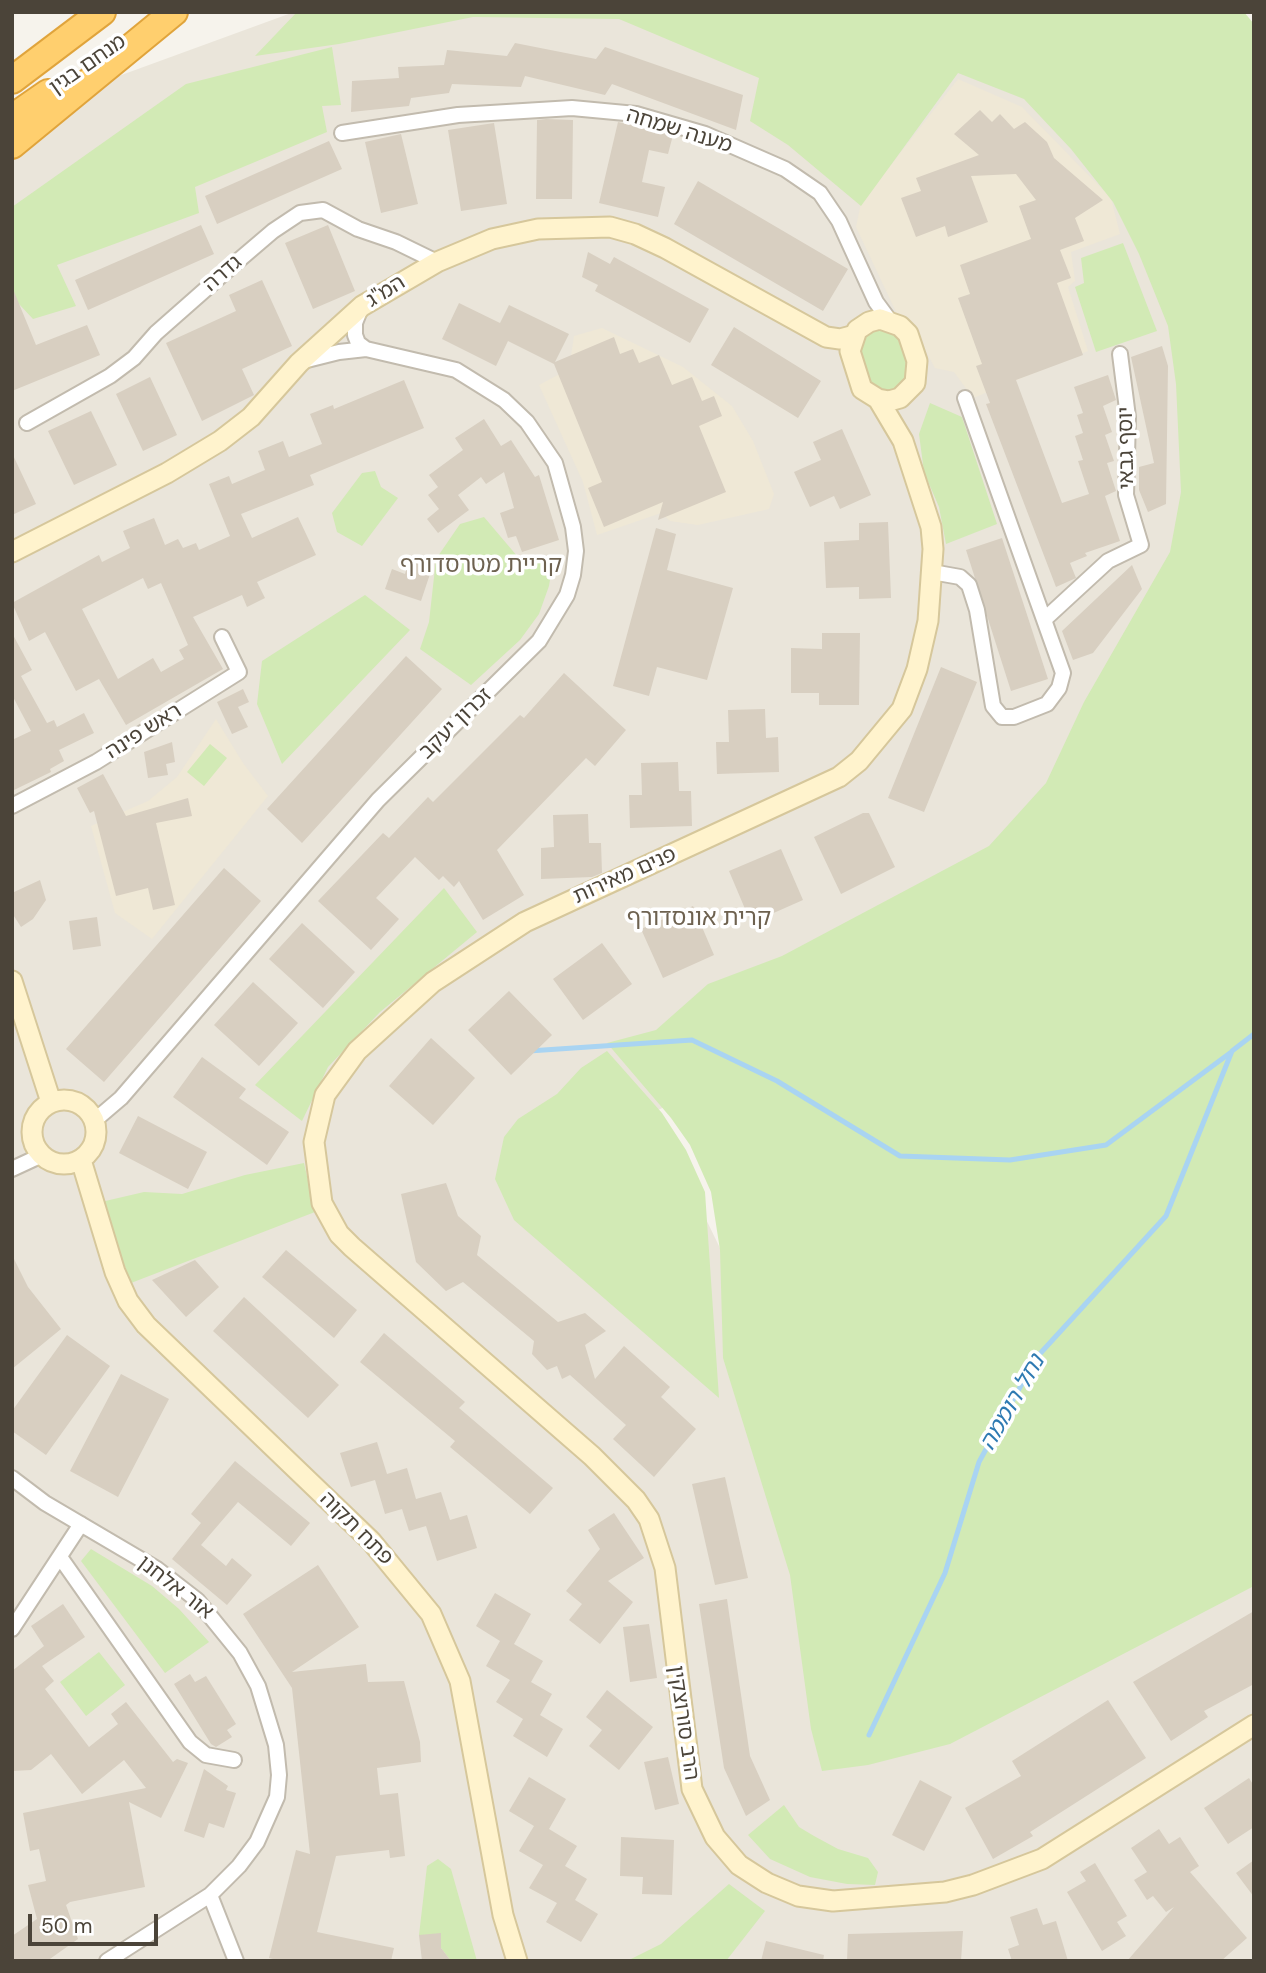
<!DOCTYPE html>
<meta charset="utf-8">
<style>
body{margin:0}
#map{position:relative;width:1266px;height:1973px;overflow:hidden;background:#f6f3ec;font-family:"DM Sans",sans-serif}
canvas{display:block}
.frame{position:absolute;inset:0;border:14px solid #4b4439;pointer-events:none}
.scale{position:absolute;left:28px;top:1914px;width:130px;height:32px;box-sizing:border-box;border:4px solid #4b4439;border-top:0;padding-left:9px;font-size:21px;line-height:24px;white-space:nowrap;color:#4b4439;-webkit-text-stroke:5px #fff;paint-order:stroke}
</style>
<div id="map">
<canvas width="1266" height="1973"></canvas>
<div class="frame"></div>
<div class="scale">50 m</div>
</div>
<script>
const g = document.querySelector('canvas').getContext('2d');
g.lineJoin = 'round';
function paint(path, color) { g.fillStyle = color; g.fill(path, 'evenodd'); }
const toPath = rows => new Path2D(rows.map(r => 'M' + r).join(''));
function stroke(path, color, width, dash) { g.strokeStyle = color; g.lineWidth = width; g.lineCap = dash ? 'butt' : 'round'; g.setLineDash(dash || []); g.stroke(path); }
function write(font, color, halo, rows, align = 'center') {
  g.font = font + ' "DM Sans","Noto Sans Hebrew",sans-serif'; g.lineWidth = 7; g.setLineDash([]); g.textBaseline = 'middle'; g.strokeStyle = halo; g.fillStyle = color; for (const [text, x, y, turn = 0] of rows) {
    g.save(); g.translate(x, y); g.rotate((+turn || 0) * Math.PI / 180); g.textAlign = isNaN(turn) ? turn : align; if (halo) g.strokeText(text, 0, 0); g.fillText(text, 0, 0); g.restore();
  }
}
paint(toPath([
 [294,12,834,12,979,34,1207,199,1254,389,1134,878,654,1112,910,1640,1254,1473,1254,1961,12,1961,12,115]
]), '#eae5da');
paint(toPath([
 [958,79,1022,107,1111,198,1120,234,1071,252,1075,281,1068,287,1088,351,973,398,954,372,935,368,915,332,897,314,856,227,861,203],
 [602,328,683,367,732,406,753,441,774,494,769,509,698,525,670,521,661,513,597,535,583,482,539,385,569,369,574,336],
 [216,719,243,763,268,796,152,939,115,913,91,826,148,801,177,777]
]), '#efe8d6');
paint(toPath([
 [297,12,1244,12,1254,24,1254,1586,950,1744,868,1765,822,1771,811,1729,790,1575,723,1358,720,1250,711,1192,690,1145,671,1118,607,1043,656,1030,708,984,782,956,989,846,1046,783,1084,702,1170,552,1181,492,1176,384,1168,326,1139,254,1113,202,1071,149,1024,99,958,73,861,206,788,145,750,121,759,78,619,19,473,17,339,44,255,56],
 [332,47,341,105,322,106,327,132,195,187,199,213,57,265,76,306,33,319,19,304,12,307,12,207,186,84],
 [1123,243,1157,331,1096,352,1075,287,1084,283,1081,258],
 [880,325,902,336,911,370,903,386,888,392,880,392,867,384,858,341],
 [930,403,962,417,997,524,946,544,939,507,924,472,919,434],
 [375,471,381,487,398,498,362,546,337,532,332,513,362,473],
 [484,517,523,563,554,555,549,586,539,614,520,640,471,685,420,649,429,622,436,559,460,524],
 [365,595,410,630,282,764,257,704,262,661],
 [210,744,227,758,204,786,187,772],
 [444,888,477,932,380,1012,328,1067,302,1121,255,1085],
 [607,1051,662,1113,686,1150,705,1192,719,1398,514,1220,495,1179,504,1137,518,1119,557,1094,581,1068],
 [304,1163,315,1212,131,1283,101,1202,144,1192,182,1194,245,1175],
 [91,1549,152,1586,179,1609,209,1642,165,1673,81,1561],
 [99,1652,125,1685,86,1716,60,1682],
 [784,1805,799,1827,814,1836,838,1849,868,1858,878,1872,875,1885,847,1884,810,1877,770,1859,748,1835],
 [438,1859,451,1869,477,1961,451,1961,441,1948,419,1935,427,1866],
 [729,1884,765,1911,726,1961,627,1961,661,1944]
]), '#d2eab5');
stroke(toPath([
 [529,1051,692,1040,777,1081,900,1156,1010,1160,1106,1145,1230,1053],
 [869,1735,945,1573,979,1462,1036,1358,1166,1216,1232,1051,1254,1034]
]), '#a9d4f2', 5);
paint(toPath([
 [515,43,596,59,605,47,743,95,736,130,612,84,605,95,525,76,521,87,452,84,449,93,411,98,409,106,351,112,352,81,399,78,398,67,444,65,447,50,507,56],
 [980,110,992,122,1000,114,1014,129,1025,122,1047,142,1054,158,1103,200,1075,218,1084,241,1060,250,1071,278,1057,283,1083,355,1016,380,1062,503,1089,494,1078,461,1083,460,1075,436,1083,433,1077,415,1083,413,1074,387,1108,375,1116,400,1103,406,1112,432,1105,435,1114,461,1107,463,1116,491,1105,496,1120,541,1085,553,1087,556,1070,563,1076,578,1056,587,986,404,990,403,976,366,982,364,958,298,970,294,960,265,1031,239,1019,206,1036,200,1016,174,971,176,988,222,948,237,945,226,916,237,901,198,921,191,916,178,979,155,954,134],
 [546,119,573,120,572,199,536,199,537,120],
 [618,122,673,135,668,154,649,150,642,182,665,187,658,217,599,203],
 [494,123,507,204,461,211,448,130],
 [401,134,418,204,381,213,365,142],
 [329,141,342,169,217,224,205,196],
 [698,181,848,269,823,311,674,224],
 [201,225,214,254,88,310,75,280],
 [328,225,355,291,313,309,285,243],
 [588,252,610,264,614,257,709,309,690,343,595,291,598,285,582,277],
 [262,280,292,346,242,369,254,395,202,421,166,343,236,311,229,295],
 [13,289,36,345,87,325,100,355,12,391],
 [459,303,500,323,509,305,569,334,555,362,614,337,620,354,633,349,639,363,659,355,672,385,692,377,702,401,714,396,722,416,699,426,726,492,658,520,663,502,604,527,588,488,602,482,554,364,508,341,496,366,442,339],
 [734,327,821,381,798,418,711,365],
 [1162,346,1168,366,1166,504,1148,512,1139,490,1139,467,1154,463,1131,357],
 [150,377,177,435,143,451,116,394],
 [404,380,424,428,310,475,314,485,241,514,252,538,298,517,316,555,257,582,265,598,247,607,242,595,193,617,223,669,126,725,99,679,76,691,45,632,29,641,12,603,99,555,102,562,130,548,123,531,154,518,165,545,178,539,183,548,196,543,199,550,230,536,209,484,229,476,232,484,265,470,258,451,283,441,289,457,322,444,310,414,333,405,334,409],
 [143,578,148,589,161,583,188,645,179,650,184,659,161,672,153,658,118,679,82,609],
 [91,411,117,465,74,485,48,431],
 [484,419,501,446,511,440,535,477,539,475,559,540,522,552,516,536,508,538,500,513,514,508,504,472,486,484,481,477,458,495,469,510,438,533,427,519,439,509,428,495,438,487,429,475,463,450,455,438],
 [842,429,871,495,840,509,834,496,810,507,794,472,821,460,813,442],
 [12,453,36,504,12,515],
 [888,522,891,598,859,599,859,587,826,588,824,542,859,540,859,523],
 [656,528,676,534,667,570,733,588,707,680,657,667,649,696,613,686],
 [1002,538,1048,679,1011,691,966,550],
 [409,561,432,568,421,601,385,589,392,569,405,574],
 [1132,565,1142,589,1093,653,1073,660,1062,631],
 [12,633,32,670,21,676,47,723,54,720,57,727,84,713,94,733,59,750,64,761,50,769,51,772,12,791,12,740,31,731,12,695],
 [822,633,860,633,859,705,819,705,819,693,791,693,791,648,822,649],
 [406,656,442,689,302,843,267,809],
 [941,667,977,682,924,812,888,798],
 [564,673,626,730,595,766,586,758,497,850,524,895,483,920,459,881,454,887,443,876,439,880,415,857,376,898,399,919,371,950,318,901,383,833,389,838,428,797,433,802,520,715,524,718],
 [243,689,249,702,238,707,248,727,232,734,217,702],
 [765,709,766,738,778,737,779,772,717,774,716,742,729,742,728,710],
 [172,742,175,762,166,764,168,775,148,778,144,752],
 [678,762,679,791,691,791,692,826,630,828,629,795,642,795,641,763],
 [103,774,126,816,188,798,192,816,156,823,175,905,153,910,148,888,116,896,94,811,90,813,77,788],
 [863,813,869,813,895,867,841,894,814,837],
 [588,814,589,843,601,843,602,873,592,877,541,879,541,848,554,847,553,815],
 [781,849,803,900,751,923,729,871],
 [224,868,261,901,104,1082,66,1049],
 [40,880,46,900,33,919,21,927,12,913,12,893],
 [693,906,714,955,663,978,641,929],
 [97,917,101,946,73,950,69,921],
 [302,923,355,972,323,1008,269,959],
 [602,943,632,984,583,1020,553,979],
 [253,982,298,1023,259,1066,214,1025],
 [509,991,552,1035,511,1075,468,1030],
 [431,1038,475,1078,433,1125,389,1086],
 [202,1057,246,1089,239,1098,289,1132,267,1165,173,1097],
 [138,1116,207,1152,188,1189,119,1153],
 [446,1183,458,1216,481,1236,477,1255,558,1322,585,1313,606,1331,585,1345,595,1379,624,1346,670,1387,661,1397,696,1429,654,1477,613,1439,626,1425,570,1375,562,1379,557,1366,547,1370,532,1354,534,1341,463,1282,446,1291,416,1262,401,1194],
 [286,1250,357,1310,334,1338,262,1277],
 [12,1255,28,1287,61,1329,12,1369],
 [195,1260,219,1287,186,1317,152,1280],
 [244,1297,339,1385,308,1418,213,1331],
 [384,1333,465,1402,459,1408,553,1488,530,1514,450,1447,455,1441,360,1362],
 [67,1335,110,1366,46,1455,12,1431,12,1411],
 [121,1374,169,1399,118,1497,70,1471],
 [377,1442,387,1474,407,1468,416,1499,441,1492,450,1520,467,1515,477,1548,437,1561,426,1526,409,1531,402,1509,385,1514,375,1480,351,1487,340,1453],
 [235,1461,310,1523,291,1546,238,1502,201,1545,226,1566,232,1558,252,1575,227,1605,172,1559,201,1523,191,1514],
 [725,1477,748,1578,715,1585,692,1484],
 [614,1513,644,1558,608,1581,633,1602,600,1644,569,1620,582,1604,566,1591,600,1549,588,1530],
 [318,1565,359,1627,292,1672,366,1664,368,1682,404,1681,420,1742,421,1762,377,1768,380,1795,398,1793,405,1856,390,1858,389,1850,336,1856,317,1932,394,1948,391,1961,281,1961,269,1958,296,1850,310,1854,292,1688,243,1614],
 [495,1593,531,1614,514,1644,543,1661,531,1682,552,1694,540,1715,563,1729,547,1757,513,1736,523,1719,496,1702,510,1680,486,1666,500,1641,476,1626],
 [727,1599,750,1756,770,1800,746,1816,724,1768,699,1604],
 [63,1604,85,1637,42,1666,54,1681,45,1689,89,1747,118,1724,111,1714,126,1702,173,1762,177,1759,188,1763,161,1818,129,1802,145,1887,70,1902,66,1905,78,1939,47,1961,12,1961,12,1936,37,1919,28,1885,46,1881,39,1849,30,1851,23,1813,146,1788,124,1760,82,1794,51,1754,31,1770,12,1771,12,1671,44,1646,31,1626],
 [1254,1611,1254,1684,1204,1711,1208,1717,1171,1741,1133,1682],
 [649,1624,657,1678,630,1682,623,1627],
 [190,1674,195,1682,206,1676,236,1724,227,1730,232,1737,216,1747,211,1744,174,1684],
 [607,1690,653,1727,619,1770,589,1746,602,1730,586,1717],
 [1108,1700,1146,1758,1030,1832,1033,1836,993,1859,965,1808,1021,1776,1012,1761],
 [668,1757,679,1804,655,1810,644,1762],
 [204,1769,228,1786,226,1790,236,1793,224,1828,209,1823,204,1838,184,1831],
 [529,1777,566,1799,549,1829,577,1846,565,1866,587,1879,575,1900,598,1914,581,1942,546,1922,557,1903,529,1888,543,1865,519,1851,534,1826,509,1811],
 [1249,1778,1254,1786,1254,1827,1228,1844,1204,1808],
 [920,1780,952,1797,924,1851,892,1835],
 [1159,1829,1169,1844,1180,1837,1199,1866,1190,1872,1247,1938,1221,1961,1127,1961,1174,1907,1166,1912,1153,1896,1147,1900,1134,1880,1147,1872,1131,1848],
 [621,1837,674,1840,672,1895,642,1894,643,1877,620,1876],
 [1254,1860,1254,1897,1236,1873],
 [1095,1863,1127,1916,1117,1922,1126,1936,1102,1951,1067,1892,1086,1881,1080,1872],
 [1037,1908,1043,1925,1056,1921,1068,1961,1012,1961,1008,1949,1019,1945,1010,1917],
 [963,1931,961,1961,847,1961,848,1934],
 [441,1933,441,1948,451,1961,422,1961,419,1935],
 [766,1941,824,1955,823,1961,761,1961]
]), '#d8cfc1');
const street = toPath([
 [342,133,458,115,572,108,636,114,705,134,785,169,820,193,839,221,876,302,890,321],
 [361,308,355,323,355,335,358,343,366,349],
 [27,423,110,376,134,358,156,333,232,266,273,231,300,213,323,210,358,229,396,242,437,262],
 [932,572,960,577,969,585,977,610,993,706,1002,717,1014,717,1047,704,1059,688,1063,673,965,398],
 [1045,619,1108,561,1141,545,1126,495,1128,417,1120,354],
 [12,806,96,762,239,672,222,637],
 [94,1121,121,1098,378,800,539,641,567,595,573,575,576,551,573,527,555,463,527,422,504,400,456,370,366,349,339,352,303,361],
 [12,1169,40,1156],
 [12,1478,45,1503,157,1569,197,1600,240,1653,258,1686,276,1745,279,1775,277,1797,257,1842,239,1866,210,1895,107,1961],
 [60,1557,190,1742,206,1755,234,1760],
 [12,1629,81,1524],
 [210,1895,236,1961]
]);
const secondary = toPath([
 [880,319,900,326,908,334,917,361,915,383,900,398,889,401,878,399,862,389,850,351,857,330,869,322,880,319],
 [878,399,903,441,931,527,933,549,928,621,917,669,902,709,859,761,839,777,525,922,433,982,357,1051,325,1095,314,1142,322,1203,339,1234,352,1247,592,1456,636,1500,649,1519,665,1568,692,1789,715,1837,739,1865,767,1883,798,1896,833,1901,945,1892,973,1885,1042,1859,1254,1725],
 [12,552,167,473,220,441,251,417,299,363,362,306,437,262,492,239,538,229,610,227,635,234,665,248,826,337,840,339,855,335],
 [12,981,51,1102],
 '32 1132a32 32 0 1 1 64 0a32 32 0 1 1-64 0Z',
 [81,1160,115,1272,128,1301,146,1325,371,1541,431,1614,460,1681,503,1915,517,1961]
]);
const highway = toPath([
 [12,80,102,12],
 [12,118,48,93],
 [12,145,174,12]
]);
stroke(street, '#c2bbae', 18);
stroke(secondary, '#d6c79b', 23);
stroke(highway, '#e0a43c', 30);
stroke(street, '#fff', 14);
stroke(secondary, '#fff3cd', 19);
stroke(highway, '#ffcf6e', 26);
write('21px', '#4b4439', '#fff', [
 ["מנחם בגין",88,65,-35],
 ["מענה שמחה",679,131,17],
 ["גדרה",223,274,-41],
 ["המ\"ג",386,292,-32],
 ["יוסף גבאי",1127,448,-91],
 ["זכרון יעקב",456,724,-44],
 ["ראש פינה",144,732,-32],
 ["פנים מאירות",625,876,-24],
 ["פתח תקוה",356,1529,45],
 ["אור אלחנן",175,1588,38],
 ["הרב סורוצקין",683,1723,82]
]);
write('23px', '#6e6250', '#fff', [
 ["קריית מטרסדורף",481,566],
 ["קרית אונסדורף",699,919]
]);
write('italic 23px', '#2e7ab2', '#fff', [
 ["נחל רוממה",1013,1403,-60]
]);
</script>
